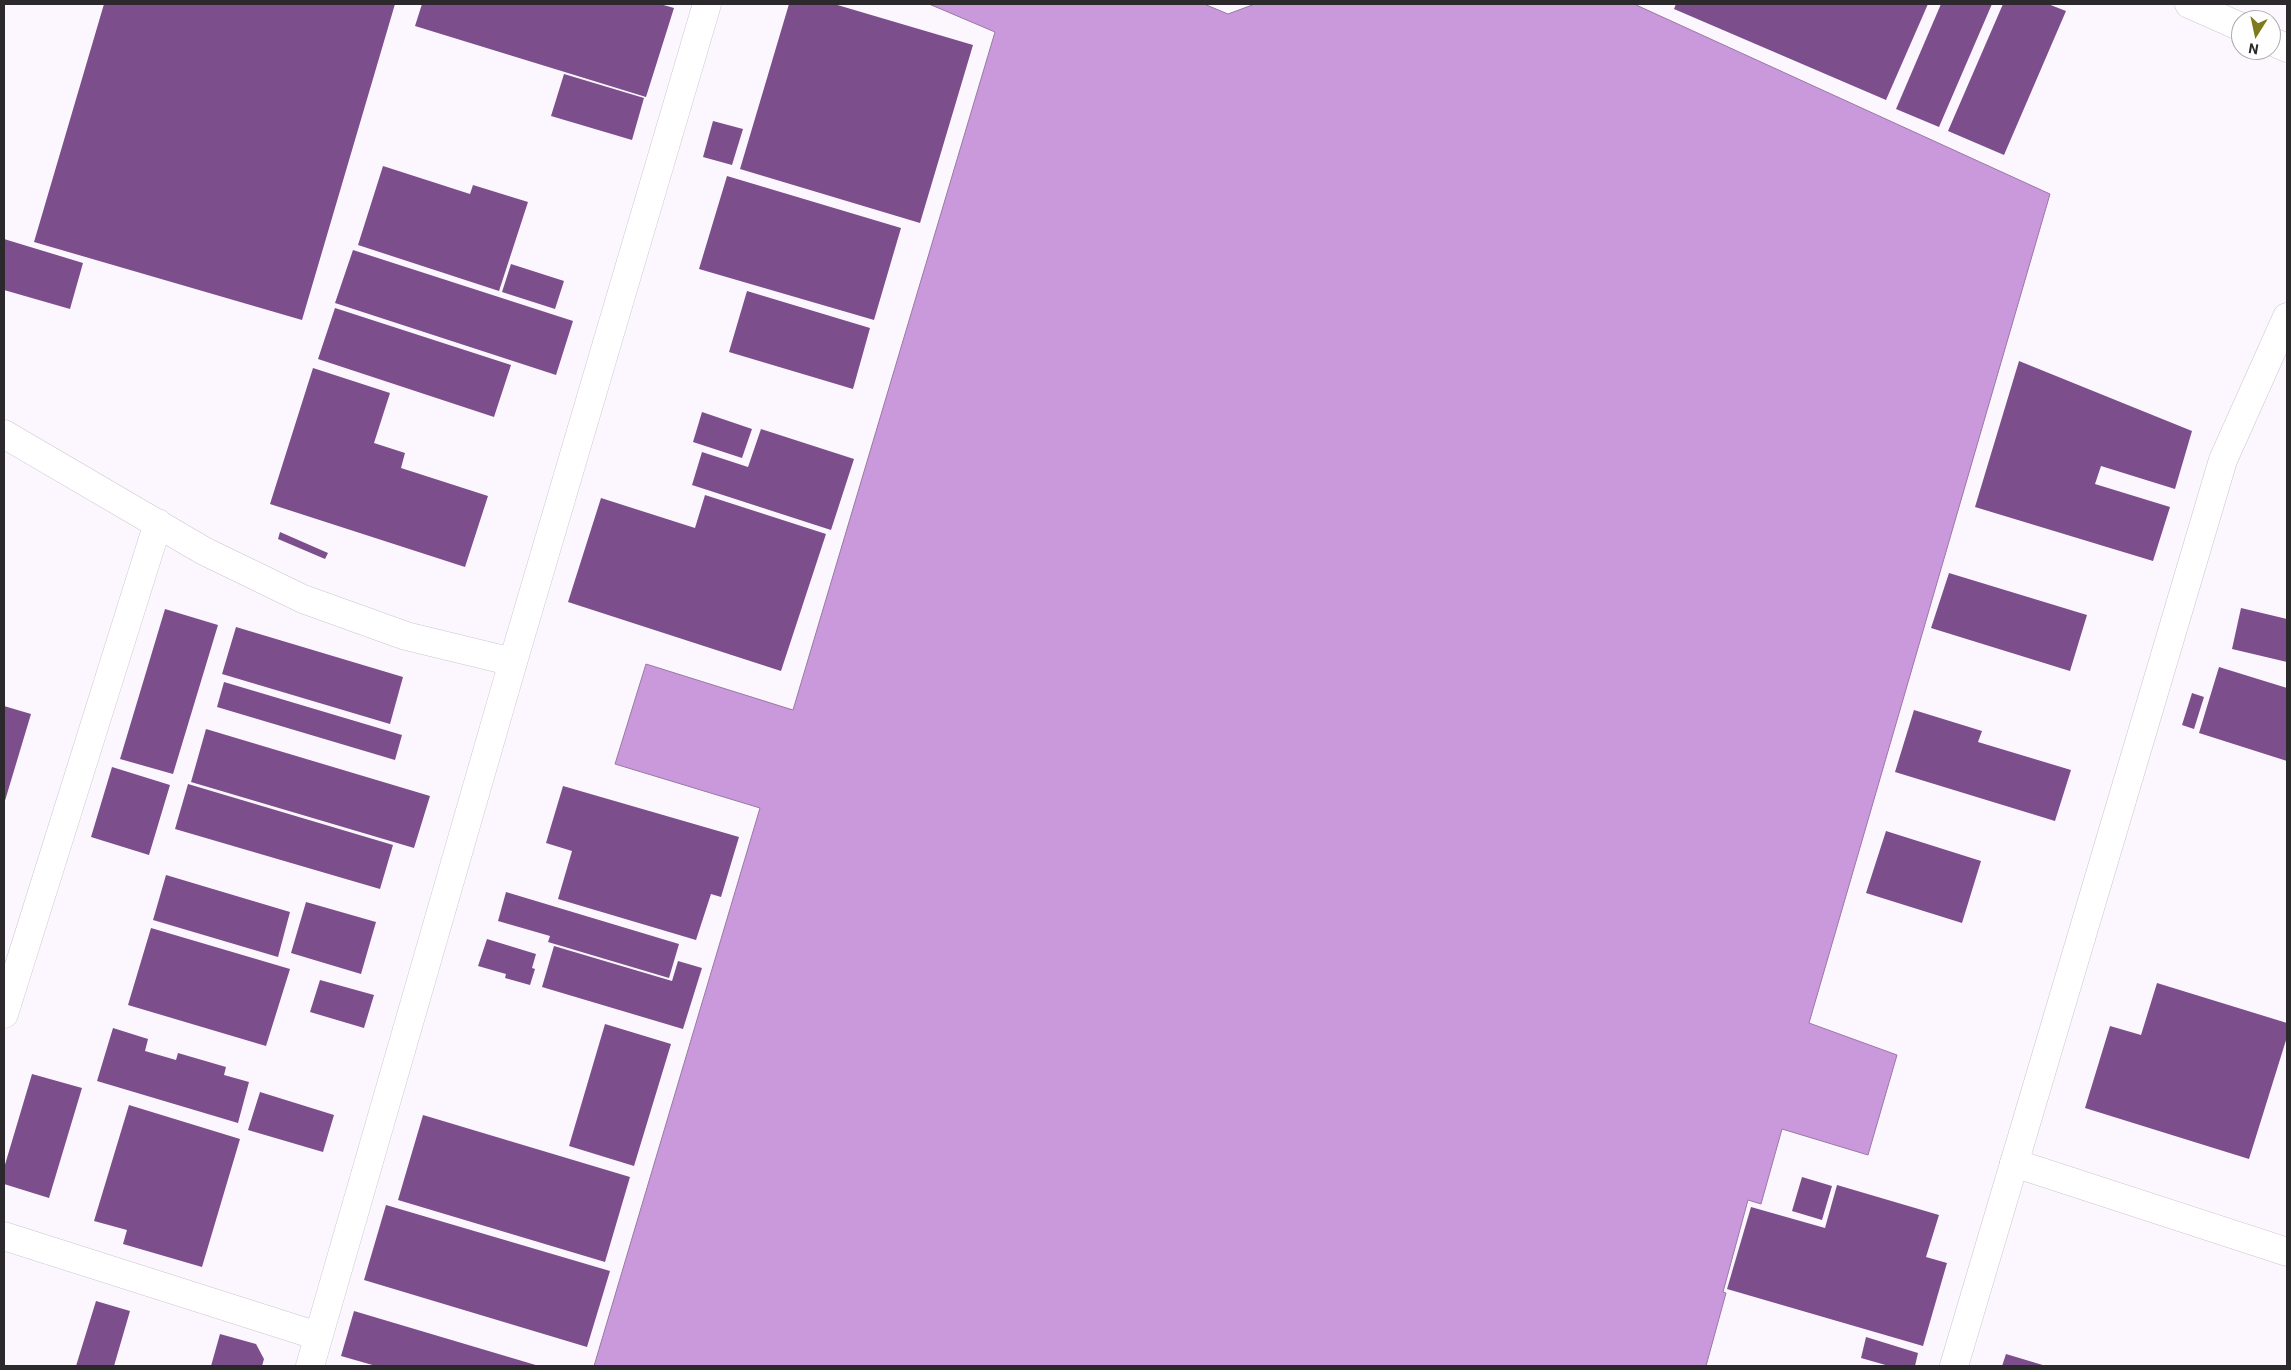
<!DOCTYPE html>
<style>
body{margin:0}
#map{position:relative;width:2291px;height:1370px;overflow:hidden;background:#fcf6fe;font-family:Roboto,sans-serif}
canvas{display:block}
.frame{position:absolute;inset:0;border:5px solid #2b292c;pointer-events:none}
.north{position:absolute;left:2231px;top:10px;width:50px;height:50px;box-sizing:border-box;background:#fff;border:1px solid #aaa9ab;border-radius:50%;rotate:190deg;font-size:14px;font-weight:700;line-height:20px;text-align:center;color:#2b292c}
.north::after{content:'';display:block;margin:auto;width:18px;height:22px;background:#7e7a20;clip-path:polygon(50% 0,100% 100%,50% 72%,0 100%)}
</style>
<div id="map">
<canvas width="2291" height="1370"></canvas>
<div class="frame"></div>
<div class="north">N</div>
</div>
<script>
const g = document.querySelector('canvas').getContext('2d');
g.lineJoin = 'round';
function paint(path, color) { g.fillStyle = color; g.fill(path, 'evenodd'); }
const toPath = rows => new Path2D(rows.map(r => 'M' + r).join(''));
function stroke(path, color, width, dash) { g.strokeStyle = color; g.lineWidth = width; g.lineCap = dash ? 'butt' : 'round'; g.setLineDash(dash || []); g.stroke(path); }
const water = toPath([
 [929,4,1204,4,1228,14,1255,4,1634,4,2050,194,1809,1023,1897,1055,1868,1155,1782,1129,1761,1204,1748,1200,1723,1292,1726,1293,1706,1366,594,1366,760,808,615,764,646,664,793,710,995,32,929,4]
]);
paint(water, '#c999db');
stroke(water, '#9a77a6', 1);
paint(toPath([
 [104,4,395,4,302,320,34,242],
 [422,4,660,4,674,8,646,97,415,26],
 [789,4,834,4,973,45,920,223,740,169],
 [1676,4,1928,4,1886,100,1674,9],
 [1941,4,1992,4,1939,127,1896,109],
 [2003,4,2048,4,2066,11,2004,155,1948,131],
 [564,74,644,98,632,140,551,116],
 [713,121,743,129,732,165,703,157],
 [383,166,470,194,473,185,528,202,499,291,358,245],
 [727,176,901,228,874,320,699,269],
 [4,239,83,263,70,309,4,290],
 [353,250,573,321,556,375,335,303],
 [511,264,564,281,555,309,502,292],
 [747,291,870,328,853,389,729,352],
 [335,308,511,365,494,417,318,359],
 [2019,361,2192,431,2175,489,2101,466,2095,484,2170,507,2153,561,1975,507],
 [313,368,390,393,374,443,405,453,401,468,488,496,465,567,270,504],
 [702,412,752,429,742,458,693,442],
 [761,429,854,459,831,530,692,485,702,452,748,467],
 [705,495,826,534,781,671,568,602,601,498,695,528],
 [280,532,328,553,325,559,278,539],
 [1949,573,2087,615,2070,671,1931,628],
 [2241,608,2287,619,2287,662,2232,649],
 [165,609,218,625,173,774,120,759],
 [236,627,403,677,390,724,222,674],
 [2219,667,2287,688,2287,761,2199,733],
 [224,682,402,735,395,760,217,707],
 [2192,693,2204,697,2194,729,2182,725],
 [4,706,31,714,4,804],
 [1914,710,1982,731,1978,742,2071,770,2055,821,1895,772],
 [206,729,430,796,414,848,191,782],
 [112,767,170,785,149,855,91,837],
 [188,784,393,845,380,889,175,829],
 [563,786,739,837,721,897,711,894,696,940,558,899,572,851,546,843],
 [1886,831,1981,861,1962,923,1866,893],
 [166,875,290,912,278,957,153,920],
 [506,892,679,944,669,978,548,942,550,936,498,921],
 [306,902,376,922,361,974,291,953],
 [151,928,290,969,266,1046,128,1005],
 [487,939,536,954,532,968,535,969,530,985,505,978,506,974,478,966],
 [554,946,672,981,678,961,702,968,683,1029,542,987],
 [320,980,374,995,364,1028,310,1012],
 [2157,983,2287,1023,2287,1037,2249,1159,2085,1108,2110,1026,2141,1035],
 [605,1024,671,1044,634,1166,569,1146],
 [113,1028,148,1039,145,1051,176,1060,178,1053,226,1067,224,1075,249,1082,238,1123,97,1081],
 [32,1074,82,1088,49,1198,4,1184,4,1168],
 [260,1092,334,1115,323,1152,248,1130],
 [129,1105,240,1139,202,1267,123,1244,127,1230,94,1221],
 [423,1115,630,1177,605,1262,398,1200],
 [1802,1177,1832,1186,1822,1220,1792,1211],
 [1837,1185,1939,1215,1926,1257,1947,1263,1923,1346,1727,1289,1751,1207,1825,1228],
 [386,1205,610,1271,587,1347,364,1280],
 [96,1301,130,1311,114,1366,76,1366],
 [354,1311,539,1366,376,1366,341,1356],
 [220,1334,256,1344,264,1359,262,1366,211,1366],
 [1866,1337,1918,1353,1915,1366,1889,1366,1861,1358],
 [2006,1354,2046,1366,2002,1366]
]), '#7c4f8c');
const minor = toPath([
 [4,434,204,551,303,599,406,636,513,662],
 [4,1014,158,523],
 [2014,1163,2287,1252]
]);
const tertiary = toPath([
 [2189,4,2241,27],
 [2271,41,2287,48],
 [4,1236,318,1336],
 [310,1366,513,662,707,4],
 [1954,1366,2223,460,2287,317]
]);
stroke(minor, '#ccc6ce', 29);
stroke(tertiary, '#ccc6ce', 29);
stroke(minor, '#fff', 28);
stroke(tertiary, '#fff', 28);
</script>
